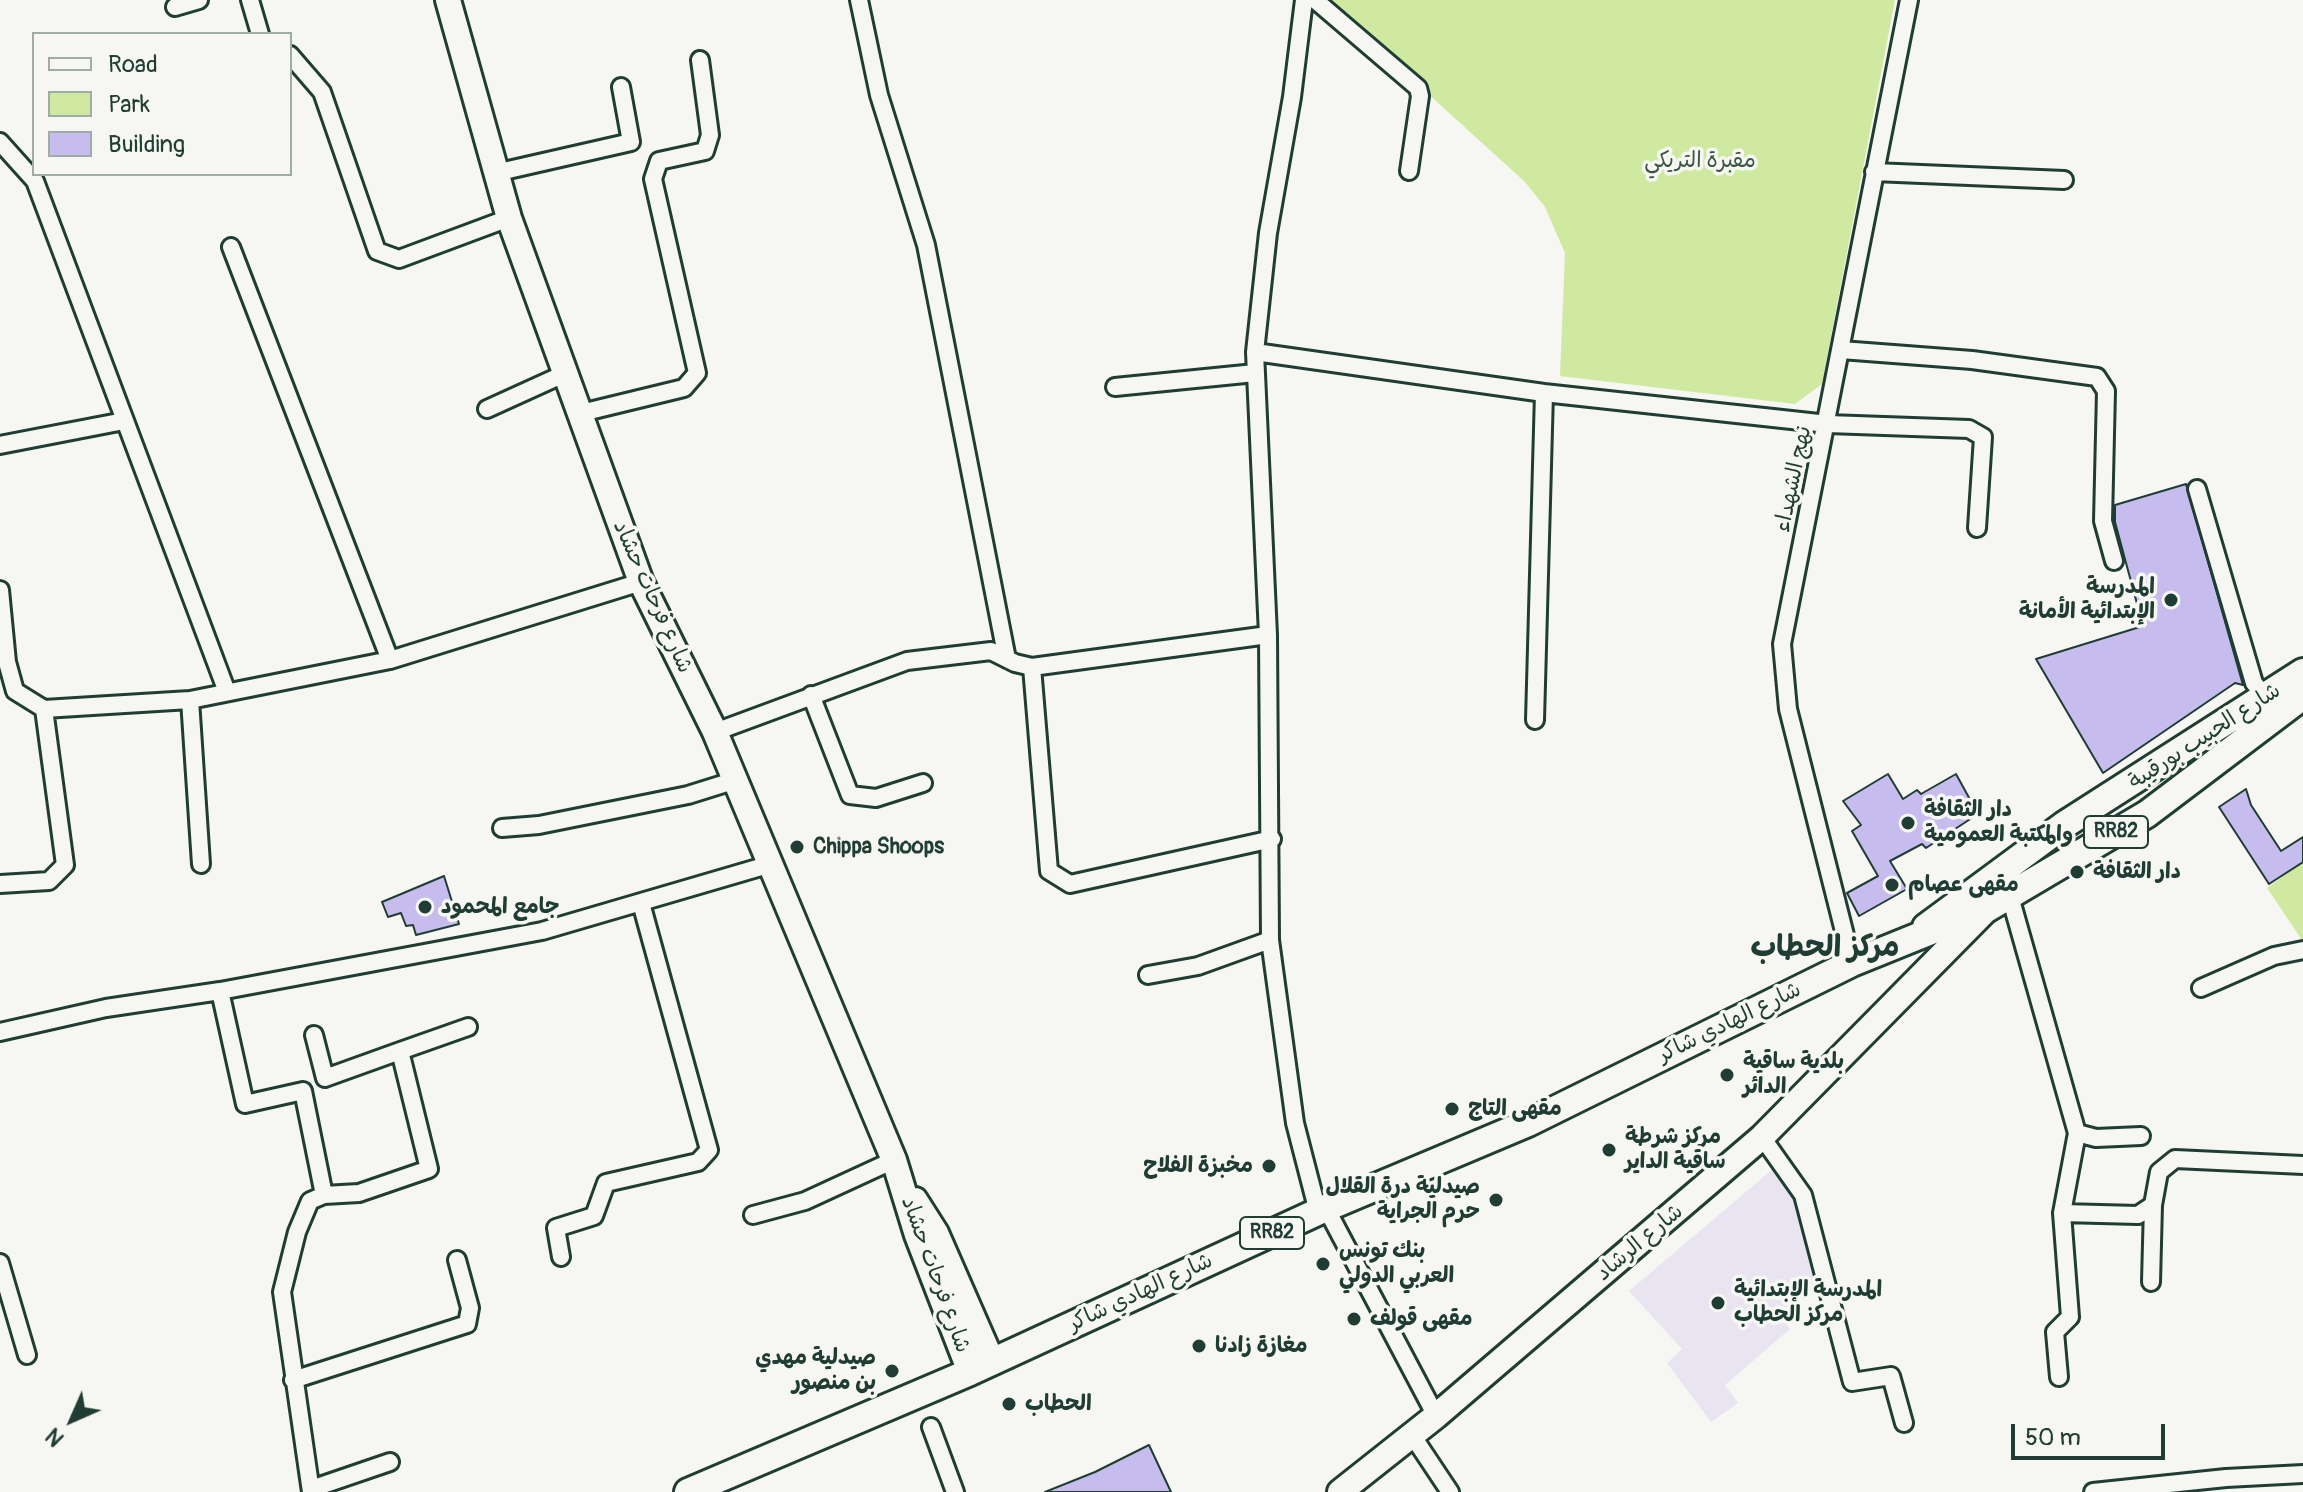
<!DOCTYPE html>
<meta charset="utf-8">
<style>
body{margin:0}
#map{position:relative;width:2303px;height:1492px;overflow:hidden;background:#f6f6f2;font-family:Pangolin,sans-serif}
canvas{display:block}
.legend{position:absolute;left:32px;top:32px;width:260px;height:144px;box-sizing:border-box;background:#f6f6f2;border:2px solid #a0aca6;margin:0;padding:10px 14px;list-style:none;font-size:24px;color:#1f3d34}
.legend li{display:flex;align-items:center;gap:16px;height:40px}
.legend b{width:40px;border:2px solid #a0aca6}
.north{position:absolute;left:32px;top:1380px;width:80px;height:80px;-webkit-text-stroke:6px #f6f6f2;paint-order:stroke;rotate:225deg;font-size:22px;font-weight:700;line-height:32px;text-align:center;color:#1f3d34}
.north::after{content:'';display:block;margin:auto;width:28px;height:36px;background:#1f3d34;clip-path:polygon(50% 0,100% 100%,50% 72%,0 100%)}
.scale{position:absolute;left:2011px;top:1424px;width:154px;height:36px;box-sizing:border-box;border:4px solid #1f3d34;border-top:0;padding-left:10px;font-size:24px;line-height:28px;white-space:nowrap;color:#1f3d34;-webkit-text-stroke:6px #f6f6f2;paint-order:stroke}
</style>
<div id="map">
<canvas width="2303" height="1492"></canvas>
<ul class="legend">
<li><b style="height:10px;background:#f6f6f2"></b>Road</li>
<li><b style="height:22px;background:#cfeaa0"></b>Park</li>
<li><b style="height:22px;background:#c6bced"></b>Building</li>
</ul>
<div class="north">N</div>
<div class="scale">50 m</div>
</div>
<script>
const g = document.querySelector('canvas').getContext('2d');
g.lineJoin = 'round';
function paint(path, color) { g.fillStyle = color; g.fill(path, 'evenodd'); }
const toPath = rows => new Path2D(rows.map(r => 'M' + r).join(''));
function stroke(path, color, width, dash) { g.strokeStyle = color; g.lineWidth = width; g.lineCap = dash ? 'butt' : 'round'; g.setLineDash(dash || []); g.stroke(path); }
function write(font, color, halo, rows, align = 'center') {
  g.font = font + ' Pangolin,"Playpen Sans Arabic",sans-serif'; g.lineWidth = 7; g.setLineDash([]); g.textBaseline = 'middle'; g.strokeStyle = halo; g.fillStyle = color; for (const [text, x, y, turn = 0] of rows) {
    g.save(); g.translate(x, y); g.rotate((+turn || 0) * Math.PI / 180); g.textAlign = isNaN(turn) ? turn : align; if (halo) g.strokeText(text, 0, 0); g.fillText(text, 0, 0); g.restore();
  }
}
paint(toPath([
 [1774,1168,1794,1194,1820,1282,1780,1315,1790,1329,1725,1385,1738,1403,1711,1422,1667,1363,1682,1349,1629,1291]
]), '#e8e5f0');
paint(toPath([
 [1325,0,1895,0,1822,384,1795,404,1560,376,1565,253,1545,207,1525,182],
 [2303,862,2303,940,2302,940,2267,888]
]), '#cfeaa0');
const building = toPath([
 [2186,484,2243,685,2235,683,2103,773,2036,659,2143,626,2115,522,2115,505,2186,484],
 [1888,774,1903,799,1917,790,1921,794,1956,774,1978,814,1926,848,1922,844,1890,861,1907,889,1859,916,1847,893,1878,876,1852,831,1861,825,1843,801,1888,774],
 [2246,789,2251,805,2281,851,2303,837,2303,862,2269,884,2219,807,2246,789],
 [444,876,459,924,416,935,413,925,406,926,401,913,388,917,382,902,444,876],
 [1149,1445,1171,1492,1045,1492,1095,1472,1149,1445]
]);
paint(building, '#c6bced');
stroke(building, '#1f3d34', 2);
const street = toPath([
 [250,0,260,34],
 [859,0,879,95,926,245,1007,659],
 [1304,0,1292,97,1268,233,1255,352,1268,635,1270,940,1295,1123,1318,1212],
 [1315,0,1418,88,1420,96,1409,171],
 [175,7,199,0],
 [290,55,322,92,377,251,399,259,509,218],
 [0,142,35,181,227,692],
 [1874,172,2064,180],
 [495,173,631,142,621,87],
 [231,247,390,660],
 [1841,350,1972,360,2097,377,2106,391,2103,521,2114,561],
 [1255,352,1544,393,1828,424,1969,429,1983,437,1977,528],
 [1115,387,1255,373],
 [487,409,564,374],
 [577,414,684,388,697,373,653,179,659,161,705,151,710,135,700,60],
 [0,445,124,421],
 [2197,489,2254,683,2266,698],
 [0,590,7,662,15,691,44,709],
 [1032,667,1049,871,1070,884,1272,839],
 [811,695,850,795,876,798,923,783],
 [190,700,201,864],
 [1535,720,1544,393],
 [715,732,907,661,991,651,1015,663,1032,667,1268,635],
 [502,828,539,825,688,795,736,780],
 [0,884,49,881,65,865,44,709,190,700,390,660,641,582],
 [2009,893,2077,1133,2062,1213],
 [1852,963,1788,709,1782,644,1909,0],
 [1148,975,1198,966,1270,940],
 [2201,988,2274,956,2303,950],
 [220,991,245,1104,303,1091,324,1195,310,1201,297,1232,282,1292,311,1492],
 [0,1032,106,1008,220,991,542,931,771,864],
 [314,1035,325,1078,400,1051],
 [2077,1133,2096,1138,2141,1136],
 [1762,1137,1803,1195,1852,1382,1891,1376,1904,1423],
 [324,1195,359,1193,429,1169,400,1051,468,1027],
 [1326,1208,1436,1416],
 [753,1215,805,1201,894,1160],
 [561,1257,556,1228,594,1216,606,1183,698,1162,709,1150,641,903],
 [0,1263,27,1355],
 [2151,1282,2153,1205],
 [2059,1377,2055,1332,2070,1317,2062,1213,2138,1215,2153,1205,2159,1172,2175,1159,2303,1165],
 [293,1380,467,1324,470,1308,457,1260],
 [931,1427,955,1492],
 [1412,1435,1450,1492],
 [311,1489,390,1462],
 [2093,1492,2226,1478,2303,1474]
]);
const secondary = toPath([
 [448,0,509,218,641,582,715,732,894,1160,917,1235,970,1372],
 [915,1200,936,1233,992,1361],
 [1340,1492,1436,1416,1762,1137,1988,908]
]);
const primary = toPath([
 [1926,927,2064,825,2303,672],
 [688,1492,970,1372,1326,1208,1528,1123,1852,963,1988,908,2147,814,2303,696]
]);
stroke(street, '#1f3d34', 22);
stroke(secondary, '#1f3d34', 30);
stroke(primary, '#1f3d34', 32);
stroke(street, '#f6f6f2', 16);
stroke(secondary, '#f6f6f2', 24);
stroke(primary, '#f6f6f2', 26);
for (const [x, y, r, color] of [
 [2171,600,8,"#1f3d34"],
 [1908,823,8,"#1f3d34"],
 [797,847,8,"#1f3d34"],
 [2077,872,8,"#1f3d34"],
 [1892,885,8,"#1f3d34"],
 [425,907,8,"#1f3d34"],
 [1727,1075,8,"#1f3d34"],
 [1452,1109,8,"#1f3d34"],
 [1609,1150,8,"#1f3d34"],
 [1269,1166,8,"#1f3d34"],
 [1496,1200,8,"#1f3d34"],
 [1323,1264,8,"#1f3d34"],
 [1718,1303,8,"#1f3d34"],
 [1354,1319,8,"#1f3d34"],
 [1199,1346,8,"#1f3d34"],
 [892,1371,8,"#1f3d34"],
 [1009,1404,8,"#1f3d34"]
]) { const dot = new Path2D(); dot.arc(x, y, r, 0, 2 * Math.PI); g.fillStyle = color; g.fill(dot); stroke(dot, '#f6f6f2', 3); }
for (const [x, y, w] of [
 [2116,832,64],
 [1272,1233,64]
]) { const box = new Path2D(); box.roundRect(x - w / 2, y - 16, w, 32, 6); g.fillStyle = '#f6f6f2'; g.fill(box); stroke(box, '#1f3d34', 2); }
write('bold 20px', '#1f3d34', null, [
 ["RR82",2116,832],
 ["RR82",1272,1233]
]);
write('22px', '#395744', '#f6f6f2', [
 ["مقبرة التريكي",1700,161]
]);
write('22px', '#1f3d34', '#f6f6f2', [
 ["نهج الشهداء",1794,479,-78],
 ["شارع فرحات حشاد",652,597,66],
 ["شارع الحبيب بورقيبة",2205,737,-33],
 ["شارع الهادي شاكر",1730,1023,-26],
 ["شارع الرشاد",1640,1243,-40],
 ["شارع فرحات حشاد",935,1275,70],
 ["شارع الهادي شاكر",1141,1293,-25]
]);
write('bold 22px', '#1f3d34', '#f6f6f2', [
 ["المدرسة",2155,587,"right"],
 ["الإبتدائية الأمانة",2155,612,"right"],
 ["دار الثقافة",1924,810],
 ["والمكتبة العمومية",1924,835],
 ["Chippa Shoops",813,847],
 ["دار الثقافة",2093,872],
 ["مقهى عصام",1908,885],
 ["جامع المحمود",441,907],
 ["بلدية ساقية",1743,1062],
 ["الدائر",1743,1087],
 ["مقهى التاج",1468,1109],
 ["مركز شرطة",1625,1137],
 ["ساقية الداير",1625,1162],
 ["مخبزة الفلاح",1253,1166,"right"],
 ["صيدلية درة القلال",1480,1187,"right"],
 ["حرم الجراية",1480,1212,"right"],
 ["بنك تونس",1339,1251],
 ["العربي الدولي",1339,1276],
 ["المدرسة الإبتدائية",1734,1290],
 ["مركز الحطاب",1734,1315],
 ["مقهى قولف",1370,1319],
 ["مغازة زادنا",1215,1346],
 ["صيدلية مهدي",876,1358,"right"],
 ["بن منصور",876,1383,"right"],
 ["الحطاب",1025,1404]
], 'left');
write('bold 30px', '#1f3d34', '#f6f6f2', [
 ["مركز الحطاب",1825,948]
]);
</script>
